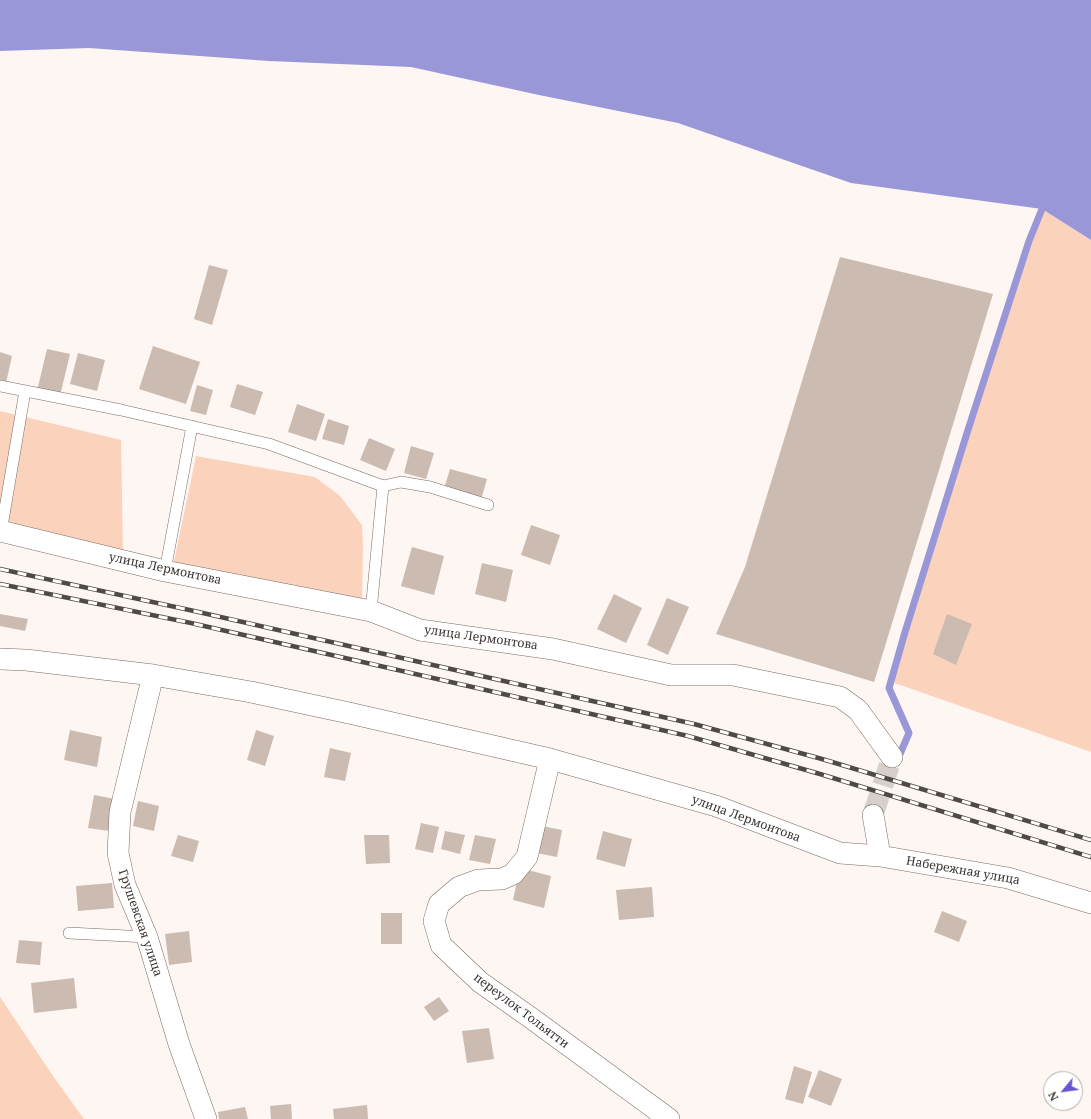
<!DOCTYPE html>
<meta charset="utf-8">
<style>
body{margin:0}
#map{position:relative;width:1091px;height:1119px;overflow:hidden;background:#fdf6f2;font-family:"Noto Serif",serif}
canvas{display:block}
.north{position:absolute;left:1043px;top:1071px;width:40px;height:40px;box-sizing:border-box;background:#fff;border:1px solid #b1aead;border-radius:50%;rotate:241deg;font-size:11px;font-weight:700;line-height:16px;text-align:center;color:#3c3532}
.north::after{content:'';display:block;margin:auto;width:14px;height:18px;background:#6754ce;clip-path:polygon(50% 0,100% 100%,50% 72%,0 100%)}
</style>
<div id="map">
<canvas width="1091" height="1119"></canvas>
<div class="north">N</div>
</div>
<script>
const g = document.querySelector('canvas').getContext('2d');
g.lineJoin = 'round';
function paint(path, color) { g.fillStyle = color; g.fill(path, 'evenodd'); }
const toPath = rows => new Path2D(rows.map(r => 'M' + r).join(''));
function stroke(path, color, width, dash) { g.strokeStyle = color; g.lineWidth = width; g.lineCap = dash ? 'butt' : 'round'; g.setLineDash(dash || []); g.stroke(path); }
function write(font, color, halo, rows, align = 'center') {
  g.font = font + ' "Noto Serif",serif'; g.lineWidth = 3.5; g.setLineDash([]); g.textBaseline = 'middle'; g.strokeStyle = halo; g.fillStyle = color; for (const [text, x, y, turn = 0] of rows) {
    g.save(); g.translate(x, y); g.rotate((+turn || 0) * Math.PI / 180); g.textAlign = isNaN(turn) ? turn : align; if (halo) g.strokeText(text, 0, 0); g.fillText(text, 0, 0); g.restore();
  }
}
paint(toPath([
 [1042,209,1091,240,1091,752,892,682,968,438],
 [0,411,121,440,123,552,0,531],
 [196,456,315,477,340,496,362,525,363,545,362,603,173,566],
 [0,997,53,1076,84,1119,0,1119]
]), '#fbd3bd');
paint(toPath([
 [0,0,1091,0,1091,240,1042,209,851,183,678,123,539,95,411,67,269,61,89,48,0,51]
]), '#9997d7');
stroke(toPath([
 [897,761,909,733,889,688,905,632,967,433,1029,241,1042,209]
]), '#9997d7', 7);
paint(toPath([
 [840,257,993,294,874,682,716,634,745,567],
 [209,265,228,270,212,325,194,319],
 [153,346,200,362,186,404,139,389],
 [47,349,70,354,60,396,37,391],
 [0,352,12,356,6,383,0,381],
 [78,353,105,360,97,391,70,384],
 [237,384,263,392,255,415,230,407],
 [197,385,213,390,206,415,190,411],
 [297,404,325,414,316,441,288,432],
 [328,419,349,426,344,445,322,439],
 [369,438,395,449,386,471,360,460],
 [411,446,434,453,426,479,404,473],
 [450,469,487,479,481,500,444,489],
 [531,525,560,535,550,565,521,555],
 [412,547,444,556,434,595,401,586],
 [482,563,513,570,506,602,475,594],
 [614,594,642,608,626,643,597,629],
 [667,598,689,607,668,655,647,645],
 [0,614,28,619,25,631,0,626],
 [947,614,972,624,956,665,933,654],
 [70,730,102,737,97,767,64,760],
 [256,730,274,736,265,766,247,760],
 [330,748,351,753,345,781,324,777],
 [94,795,115,799,109,831,88,828],
 [138,801,159,806,154,831,133,826],
 [421,823,439,827,433,853,415,849],
 [537,825,562,830,557,857,531,852],
 [445,831,465,835,460,854,441,849],
 [603,831,632,839,625,867,596,859],
 [178,835,199,841,193,862,171,856],
 [364,835,389,835,390,863,366,864],
 [475,835,496,839,490,864,469,860],
 [520,868,551,876,544,908,513,900],
 [112,883,114,908,78,911,76,886],
 [652,887,654,917,619,920,616,890],
 [942,911,967,921,959,942,934,932],
 [381,913,402,913,402,944,381,944],
 [189,931,192,962,169,965,165,934],
 [19,940,42,942,40,965,16,963],
 [74,978,77,1008,34,1013,31,983],
 [439,997,449,1011,434,1021,424,1007],
 [489,1028,494,1059,467,1063,462,1031],
 [794,1066,812,1072,803,1104,785,1099],
 [819,1070,842,1079,831,1106,808,1097],
 [291,1104,292,1119,271,1119,270,1106],
 [367,1105,368,1119,334,1119,333,1109],
 [245,1107,248,1119,219,1119,218,1112]
]), '#ccbbb1');
stroke(toPath([
 [873,815,892,757]
]), '#d6cfcc', 21, [21, 10]);
const lane = toPath([
 [0,386,121,410,269,444,383,486,371,611],
 [383,486,401,482,430,487,488,505],
 [1,532,25,391],
 [165,571,192,426],
 [69,933,147,937]
]);
const street = toPath([
 [0,531,165,571,371,611,420,630,553,649,671,675,733,675,840,697,858,710,892,757],
 [0,659,26,660,153,675,251,692,349,713,550,759,716,806,840,853,880,856,1008,878,1091,903],
 [153,675,120,812,118,853,125,885,147,937,179,1044,206,1119],
 [550,759,527,857,513,874,502,879,478,880,459,887,439,904,434,921,441,945,480,982,531,1018,669,1119],
 [873,815,880,856]
]);
stroke(lane, '#7a6a62', 12);
stroke(street, '#7a6a62', 22);
stroke(lane, '#fff', 11);
stroke(street, '#fff', 21);
const rail = toPath([
 [0,569,194,611,694,724,822,759,1091,840],
 [0,584,191,623,688,736,820,774,1091,857]
]);
stroke(rail, '#504946', 4.5);
stroke(rail, '#fff', 3, [9]);
write('12px', '#3c3532', '#fff', [
 ["улица Лермонтова",165,569,12],
 ["улица Лермонтова",481,638,8],
 ["улица Лермонтова",746,819,20],
 ["Набережная улица",963,871,10],
 ["Грушевская улица",140,923,71],
 ["переулок Тольятти",521,1011,37]
]);
</script>
